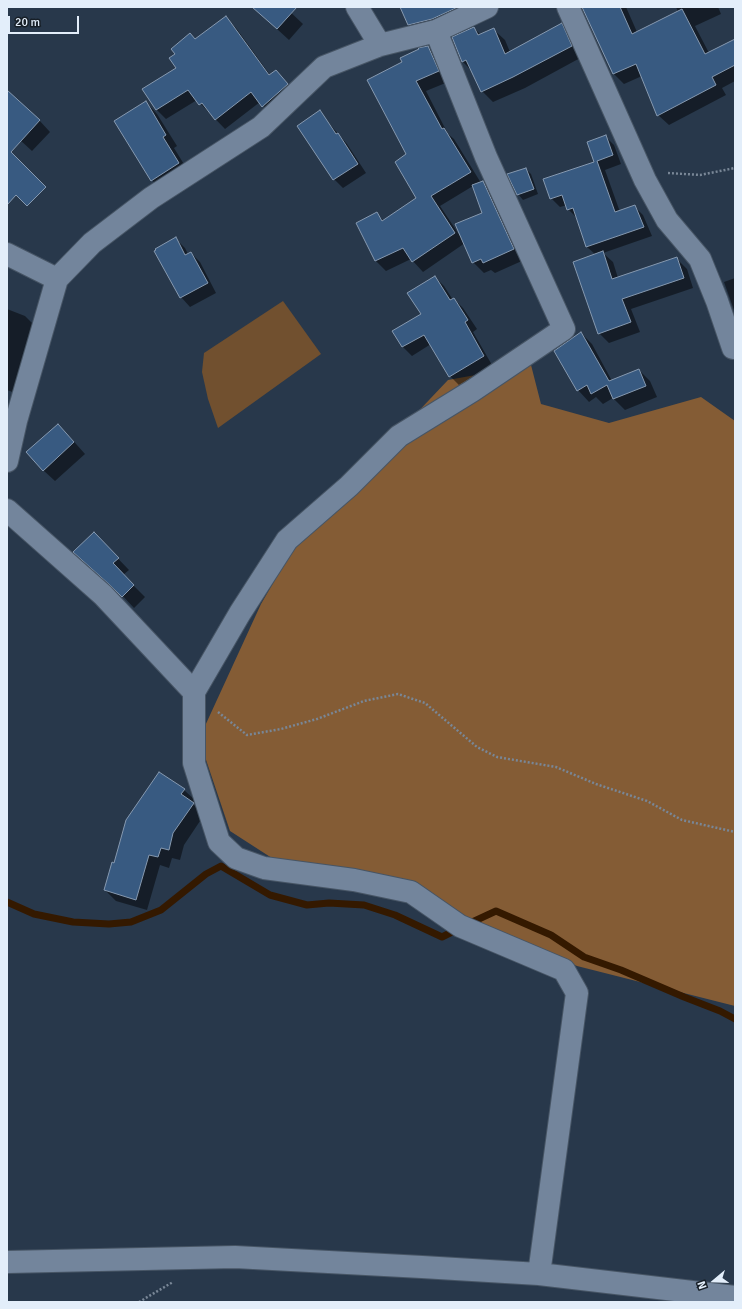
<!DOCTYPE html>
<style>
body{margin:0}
#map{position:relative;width:742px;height:1309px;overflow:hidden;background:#28384b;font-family:Signika,sans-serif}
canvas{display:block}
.frame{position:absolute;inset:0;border:8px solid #e3eefa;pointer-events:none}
.north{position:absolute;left:694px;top:1261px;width:40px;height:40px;-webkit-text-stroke:3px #171f27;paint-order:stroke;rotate:251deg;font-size:11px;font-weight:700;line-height:16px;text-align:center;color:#e3eefa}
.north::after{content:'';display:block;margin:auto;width:14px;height:18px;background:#e3eefa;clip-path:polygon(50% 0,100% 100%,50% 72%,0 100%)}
.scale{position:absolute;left:8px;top:16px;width:71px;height:18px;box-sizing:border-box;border:2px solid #e3eefa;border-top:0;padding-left:5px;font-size:12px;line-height:14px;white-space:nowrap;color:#e3eefa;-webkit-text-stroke:3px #171f27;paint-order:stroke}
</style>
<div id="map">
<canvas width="742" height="1309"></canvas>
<div class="frame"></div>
<div class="north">N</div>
<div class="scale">20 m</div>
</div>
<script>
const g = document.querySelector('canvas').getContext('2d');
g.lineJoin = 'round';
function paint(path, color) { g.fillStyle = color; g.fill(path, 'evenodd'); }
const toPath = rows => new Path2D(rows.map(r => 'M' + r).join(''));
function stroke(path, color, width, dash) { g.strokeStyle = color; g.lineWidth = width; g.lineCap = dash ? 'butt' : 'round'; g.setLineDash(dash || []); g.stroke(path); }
paint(toPath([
 [283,301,321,354,218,428,208,399,202,372,204,353]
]), '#71502f');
paint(toPath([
 [531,365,541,404,609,423,701,397,735,421,735,1006,577,966,448,911,292,871,230,831,199,739,261,604,301,535,448,380]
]), '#845c35');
paint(toPath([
 [253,7,285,7,303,24,289,40],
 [401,7,470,7,419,35,409,25],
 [583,7,626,7,637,32,678,12,676,7,718,7,721,14,695,26,709,53,735,40,735,81,722,88,726,95,669,125,658,115,642,76,624,84,613,73],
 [226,18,236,28,270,75,276,71,297,95,273,116,260,102,225,129,197,100,166,119,156,109,178,68,196,40],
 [561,25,573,36,582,57,525,88,493,102,482,91,473,72,462,61,474,28,481,35,493,29,505,40,510,52],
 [428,47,438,57,448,82,426,91,448,134,454,139,481,183,483,183,494,194,524,260,495,273,491,270,484,273,473,262,465,243,423,272,411,259,386,271,376,261,358,223,377,214,384,221,418,198,407,155,403,62],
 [473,186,484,214,462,239,440,206],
 [7,98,39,120,50,132,32,151,7,128],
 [146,102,157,114,177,146,174,148,190,174,163,191,152,180],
 [319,112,347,144,366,173,343,188,334,179],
 [605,136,614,145,621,164,605,170,620,212,634,206,643,215,652,236,603,253,613,262,618,278,677,259,687,269,693,288,631,309,640,332,609,343,599,333,596,255,587,247,577,218,568,209,567,205,560,207,551,198,596,162],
 [526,169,531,174,538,194,523,200,518,194],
 [176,239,185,248,188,254,191,253,200,262,216,293,190,307,181,297],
 [435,277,444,286,453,300,454,299,463,308,477,329,473,332,492,365,459,385,450,376,431,344,412,356,403,347,394,331,422,315],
 [735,278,735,313,724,282],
 [7,309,25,316,41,332,18,394,7,390],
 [581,333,592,344,612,381,639,370,650,381,657,397,625,410,613,398,603,404,596,397,589,402,578,390],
 [69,436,85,454,55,481,43,470],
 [105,545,129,570,123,575,145,597,134,608,120,593],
 [160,773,184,790,196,801,193,804,204,815,184,845,180,860,172,858,169,868,160,865,147,910,116,901,105,890,115,864]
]), '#0007');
stroke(toPath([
 [7,902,34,914,73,922,109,924,131,922,161,910,206,874,221,866,270,895,307,905,329,903,364,905,395,915,442,937,458,929],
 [468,924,496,911,551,935,584,957,621,970,684,997,720,1011,735,1019]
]), '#341900', 7);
const building = toPath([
 [252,7,297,7,277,29,252,7],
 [400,7,458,7,432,19,408,25,400,7],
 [582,7,620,7,632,34,682,9,705,54,735,39,735,65,712,77,716,85,657,116,636,64,613,74,582,7],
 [226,16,269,75,276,70,288,84,262,107,251,92,215,120,202,103,199,105,188,90,156,110,142,89,176,68,169,58,175,54,171,49,190,33,195,39,226,16],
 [562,23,572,46,513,77,481,92,466,60,462,62,452,37,474,27,478,35,494,28,505,54,562,23],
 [428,46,439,71,416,81,442,129,444,128,471,172,431,196,455,233,412,262,403,248,375,261,356,223,377,212,382,221,416,198,395,162,406,154,367,80,402,62,400,58,419,49,418,48,428,46],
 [7,90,40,120,11,152,46,187,27,206,16,195,7,205,7,90],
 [146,101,166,135,163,137,179,163,151,181,114,121,146,101],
 [320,110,336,134,338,133,358,164,333,180,297,126,320,110],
 [606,135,613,155,597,161,615,212,635,205,644,227,586,247,573,208,567,210,562,195,550,199,543,179,594,162,587,142,606,135],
 [526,168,534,189,517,195,507,174,526,168],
 [483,181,514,249,483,263,481,259,472,263,455,224,482,213,472,185,483,181],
 [176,237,185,255,191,252,208,283,180,298,154,251,156,250,155,249,176,237],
 [603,251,612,279,677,257,684,278,622,299,631,322,598,334,573,262,603,251],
 [435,276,450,300,454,298,468,320,465,322,484,356,449,377,424,335,402,347,392,331,421,314,407,293,435,276],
 [581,332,609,381,639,369,646,386,613,399,607,385,591,394,587,385,577,391,554,351,581,332],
 [58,424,74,442,43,471,26,452,58,424],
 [94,532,119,558,113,563,134,585,122,597,111,586,73,552,94,532],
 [159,772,185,789,181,794,194,803,173,833,169,850,161,848,158,857,149,855,136,900,104,890,112,862,114,863,126,820,159,772]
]);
paint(building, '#385a81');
stroke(building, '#8699b0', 1);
const minor = toPath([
 [357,7,380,45],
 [568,7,645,180,667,220,700,259,717,301,733,348],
 [436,31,486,157,564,329,472,391,399,436,349,486,287,540,240,613,194,692,194,763,219,842,236,858,264,868,354,880,411,892,460,926,564,970,577,993,539,1274],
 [7,254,57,279],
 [7,461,16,421,57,279,92,243,151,198,261,127,324,67,380,45,436,31,487,7],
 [7,510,103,595,194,692],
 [7,1262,235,1257,422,1267,539,1274,735,1297]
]);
stroke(minor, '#475565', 24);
stroke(toPath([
 [668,173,700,175,735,168],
 [218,712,247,735,281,729,317,719,364,701,398,694,425,703,477,747,497,757,556,767,596,784,647,801,682,820,735,832],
 [139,1302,173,1282]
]), '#798797', 2.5, [2, 2]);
stroke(minor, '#73859c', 22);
</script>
